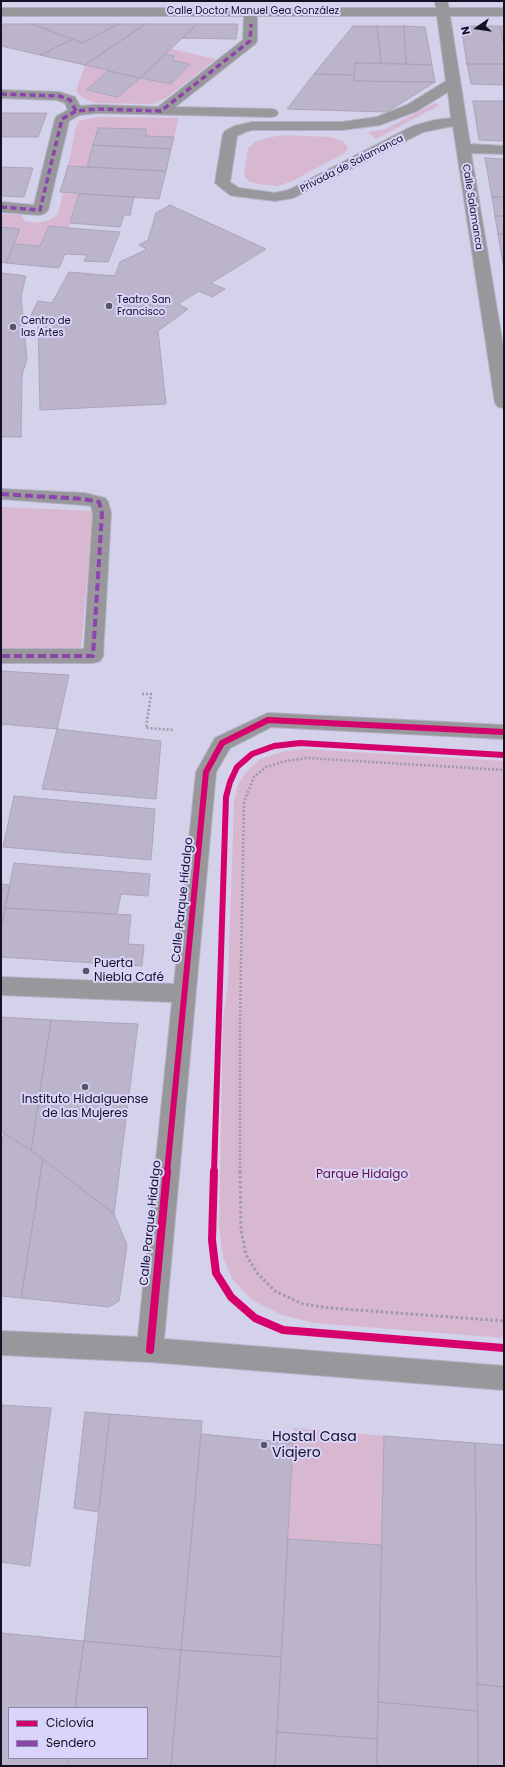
<!DOCTYPE html>
<meta charset="utf-8">
<style>
body{margin:0}
#map{position:relative;width:505px;height:1767px;overflow:hidden;background:#d4d1eb;font-family:Poppins,sans-serif}
canvas{display:block}
.frame{position:absolute;inset:0;border:2px solid #141025;pointer-events:none}
.legend{position:absolute;left:8px;top:1707px;width:140px;height:52px;box-sizing:border-box;background:#d9d5fa;border:1px solid #8a86a5;margin:0;padding:5px 7px;list-style:none;font-size:12px;color:#141025}
.legend li{display:flex;align-items:center;gap:8px;height:20px}
.legend b{width:20px;border:1px solid #8a86a5}
.north{position:absolute;left:457px;top:8px;width:40px;height:40px;-webkit-text-stroke:3px #d9d5fa;paint-order:stroke;rotate:257deg;font-size:11px;font-weight:700;line-height:16px;text-align:center;color:#141025}
.north::after{content:'';display:block;margin:auto;width:14px;height:18px;background:#141025;clip-path:polygon(50% 0,100% 100%,50% 72%,0 100%)}
</style>
<div id="map">
<canvas width="505" height="1767"></canvas>
<div class="frame"></div>
<ul class="legend">
<li><b style="height:5px;background:#d6006c"></b>Ciclovía</li>
<li><b style="height:5px;background:#8e44ad"></b>Sendero</li>
</ul>
<div class="north">N</div>
</div>
<script>
const g = document.querySelector('canvas').getContext('2d');
g.lineJoin = 'round';
function paint(path, color) { g.fillStyle = color; g.fill(path, 'evenodd'); }
const toPath = rows => new Path2D(rows.map(r => 'M' + r).join(''));
function stroke(path, color, width, dash) { g.strokeStyle = color; g.lineWidth = width; g.lineCap = dash ? 'butt' : 'round'; g.setLineDash(dash || []); g.stroke(path); }
function write(font, color, halo, rows, align = 'center') {
  g.font = font + ' Poppins,sans-serif'; g.lineWidth = 4; g.setLineDash([]); g.textBaseline = 'middle'; g.strokeStyle = halo; g.fillStyle = color; for (const [text, x, y, turn = 0] of rows) {
    g.save(); g.translate(x, y); g.rotate((+turn || 0) * Math.PI / 180); g.textAlign = isNaN(turn) ? turn : align; if (halo) g.strokeText(text, 0, 0); g.fillText(text, 0, 0); g.restore();
  }
}
paint(toPath([
 [171,49,216,59,166,98,152,104,94,103,82,97,76,91,85,65,108,71,87,91,118,97,140,78,172,84,190,64,172,60,174,56,165,54],
 [435,103,440,105,376,139,368,132,386,129],
 [98,117,179,118,174,137,146,136,146,129,98,128,87,167,68,166,76,127,79,121],
 [283,135,330,137,342,141,348,147,345,153,292,181,279,186,265,185,250,182,244,176,248,148,255,142,267,138],
 [63,193,79,194,69,228,49,226,40,246,14,244,20,229,1,227,1,214,21,215,25,221,37,223,50,220,58,214],
 [1,507,93,511,81,649,1,648],
 [304,749,504,761,504,1338,315,1323,282,1315,252,1300,233,1280,223,1258,219,1226,223,1019,228,983,234,801,238,784,247,771,260,759,282,752],
 [294,1428,384,1436,382,1545,288,1539]
]), '#d8b7d1');
const building = toPath([
 [1,24,32,24,73,39,40,55,1,46,1,38,4,37,1,35,1,24],
 [32,24,119,24,82,43,32,24],
 [119,24,145,24,85,65,40,55,73,39,82,43,119,24],
 [145,24,197,24,140,78,85,65,145,24],
 [197,24,238,24,236,39,182,38,197,24],
 [353,26,377,26,381,63,355,63,354,75,314,74,353,26],
 [377,26,404,26,406,64,381,63,377,26],
 [404,26,425,27,432,65,406,64,404,26],
 [461,26,500,26,504,47,504,64,467,64,461,26],
 [500,26,504,26,504,47,500,26],
 [165,54,174,56,172,60,190,64,171,84,140,78,165,54],
 [355,63,432,65,435,82,354,81,355,63],
 [467,64,504,64,504,85,471,84,467,64],
 [108,71,140,78,118,97,86,90,108,71],
 [314,74,354,75,354,81,435,82,387,112,287,109,314,74],
 [473,101,504,101,504,141,479,140,473,101],
 [1,113,47,113,38,137,1,137,1,113],
 [98,128,146,129,146,136,174,137,171,149,93,145,98,128],
 [93,145,171,149,166,171,87,167,93,145],
 [485,158,504,159,504,197,492,197,485,158],
 [68,166,87,167,166,171,159,199,60,192,68,166],
 [1,167,33,168,24,197,1,196,1,167],
 [79,194,134,197,130,215,124,215,120,227,70,223,79,194],
 [492,197,504,197,504,216,495,216,492,197],
 [170,205,266,249,211,283,225,289,212,297,199,291,178,304,188,309,158,331,166,404,40,410,38,322,28,322,38,301,52,303,69,272,115,276,120,262,147,249,139,245,148,240,156,213,170,205],
 [495,216,504,216,504,234,498,234,495,216],
 [49,226,69,228,120,232,108,262,84,261,87,255,65,254,59,268,6,263,14,244,40,246,49,226],
 [1,227,20,229,6,263,1,262,1,227],
 [498,234,504,234,504,270,498,234],
 [1,273,26,276,21,296,27,359,22,375,21,437,1,437,1,273],
 [1,671,69,675,57,729,1,724,1,671],
 [57,729,161,741,156,799,42,789,57,729],
 [14,796,155,809,151,860,3,847,14,796],
 [14,863,150,874,148,896,121,894,117,914,5,908,14,863],
 [1,884,10,885,1,929,1,884],
 [5,908,131,915,128,944,144,945,142,966,1,957,1,929,5,908],
 [1,1017,51,1020,31,1150,1,1131,1,1017],
 [51,1020,138,1024,114,1214,31,1150,51,1020],
 [4,1133,43,1159,21,1298,1,1296,1,1148,4,1133],
 [43,1159,114,1214,127,1245,119,1301,109,1307,21,1298,43,1159],
 [1,1405,51,1408,30,1566,1,1562,1,1405],
 [85,1412,110,1414,98,1512,74,1508,85,1412],
 [110,1414,202,1421,181,1650,84,1641,110,1414],
 [201,1434,293,1443,281,1657,181,1650,201,1434],
 [384,1436,475,1443,478,1711,378,1702,384,1436],
 [475,1443,504,1445,504,1687,477,1684,475,1443],
 [288,1539,382,1545,377,1739,277,1732,288,1539],
 [1,1633,84,1641,75,1708,9,1708,9,1758,69,1758,68,1766,1,1766,1,1633],
 [84,1641,181,1650,171,1766,68,1766,69,1758,147,1758,147,1708,75,1708,84,1641],
 [181,1650,281,1657,275,1766,171,1766,181,1650],
 [477,1684,504,1687,504,1766,478,1766,477,1684],
 [378,1702,478,1711,478,1766,377,1766,378,1702],
 [277,1732,377,1739,377,1766,275,1766,277,1732]
]);
paint(building, '#bcb4cb');
stroke(building, '#aba4b9', 1);
const minor = toPath([
 [435,1,447,1,449,8,504,8,504,16,450,16,470,144,504,146,504,154,471,153,504,352,504,408,498,407,495,403,453,126,423,132,293,198,275,201,235,196,230,195,215,183,223,134,225,131,235,126,252,122,342,122,377,117,407,105,446,81,437,16,257,16,257,41,255,44,175,107,271,109,276,110,278,113,276,116,271,117,97,113,79,115,69,121,48,210,45,213,40,215,1,212,1,202,34,205,55,119,57,116,68,110,65,103,57,100,1,98,1,90,59,92,75,97,80,106,97,105,158,107,243,40,244,16,1,16,1,8,436,8,435,1],
 [448,92,451,118,435,120,413,126,289,190,275,193,239,188,230,182,237,136,245,132,252,130,342,130,380,125,417,111,448,92],
 [1,489,84,493,105,498,108,502,111,513,103,656,100,661,93,663,1,663,1,649,84,649,93,513,91,506,84,505,1,499,1,489],
 [268,713,504,725,504,739,271,727,230,748,216,772,164,1339,504,1366,504,1390,150,1362,1,1355,1,1331,138,1337,172,1002,1,995,1,977,174,984,196,772,215,738,268,713]
]);
stroke(minor, '#b3b1c5', 2);
stroke(toPath([
 [142,694,151,694,146,728,174,730],
 [240,1172,240,1020,244,802,254,777,266,767,285,761,307,758,504,770]
]), '#9d9ba5', 2.5, [2, 2]);
stroke(toPath([
 [240,1171,241,1230,246,1255,258,1274,275,1291,303,1304,330,1308,504,1321]
]), '#9d9ba5', 3, [2.5, 2.5]);
paint(minor, '#98979b');
stroke(toPath([
 [1,94,59,96,70,100,76,111],
 [1,207,40,210,62,119,76,111,97,109,161,111,250,41,251,24]
]), '#8e44ad', 3.5, [6, 3.5]);
stroke(toPath([
 [1,494,84,499,99,502,102,513,93,656,1,656]
]), '#8e44ad', 4, [8, 4]);
stroke(toPath([
 [167,1172,206,772,222,743,268,720,504,732],
 [214,1172,226,797,230,782,237,767,252,754,274,746,300,743,504,755]
]), '#d6006c', 6);
stroke(toPath([
 [214,1171,212,1240,216,1273,231,1297,255,1318,283,1330,504,1348],
 [150,1350,167,1171]
]), '#d6006c', 8);
for (const [x, y, r, color] of [
 [109,306,4,"#57546a"],
 [13,327,4,"#57546a"],
 [86,971,4,"#57546a"],
 [85,1087,4,"#57546a"],
 [264,1445,4,"#57546a"]
]) { const dot = new Path2D(); dot.arc(x, y, r, 0, 2 * Math.PI); g.fillStyle = color; g.fill(dot); stroke(dot, '#d9d5fa', 1.5); }
write('10px', '#141025', '#d9d5fa', [
 ["Calle Doctor Manuel Gea González",253,11],
 ["Privada de Salamanca",352,164,-27],
 ["Calle Salamanca",472,207,81]
]);
write('10px', '#141025', '#d9d5fa', [
 ["Teatro San",117,300],
 ["Francisco",117,312],
 ["Centro de",21,321],
 ["las Artes",21,333]
], 'left');
write('12px', '#141025', '#d9d5fa', [
 ["Calle Parque Hidalgo",183,900,-84],
 ["Calle Parque Hidalgo",151,1223,-84]
]);
write('12px', '#141025', '#d9d5fa', [
 ["Puerta",94,964],
 ["Niebla Café",94,978],
 ["Instituto Hidalguense",85,1100,"center"],
 ["de las Mujeres",85,1114,"center"]
], 'left');
write('12px', '#610c3f', '#d9d5fa', [
 ["Parque Hidalgo",362,1175]
]);
write('14px', '#141025', '#d9d5fa', [
 ["Hostal Casa",272,1437],
 ["Viajero",272,1453]
], 'left');
</script>
